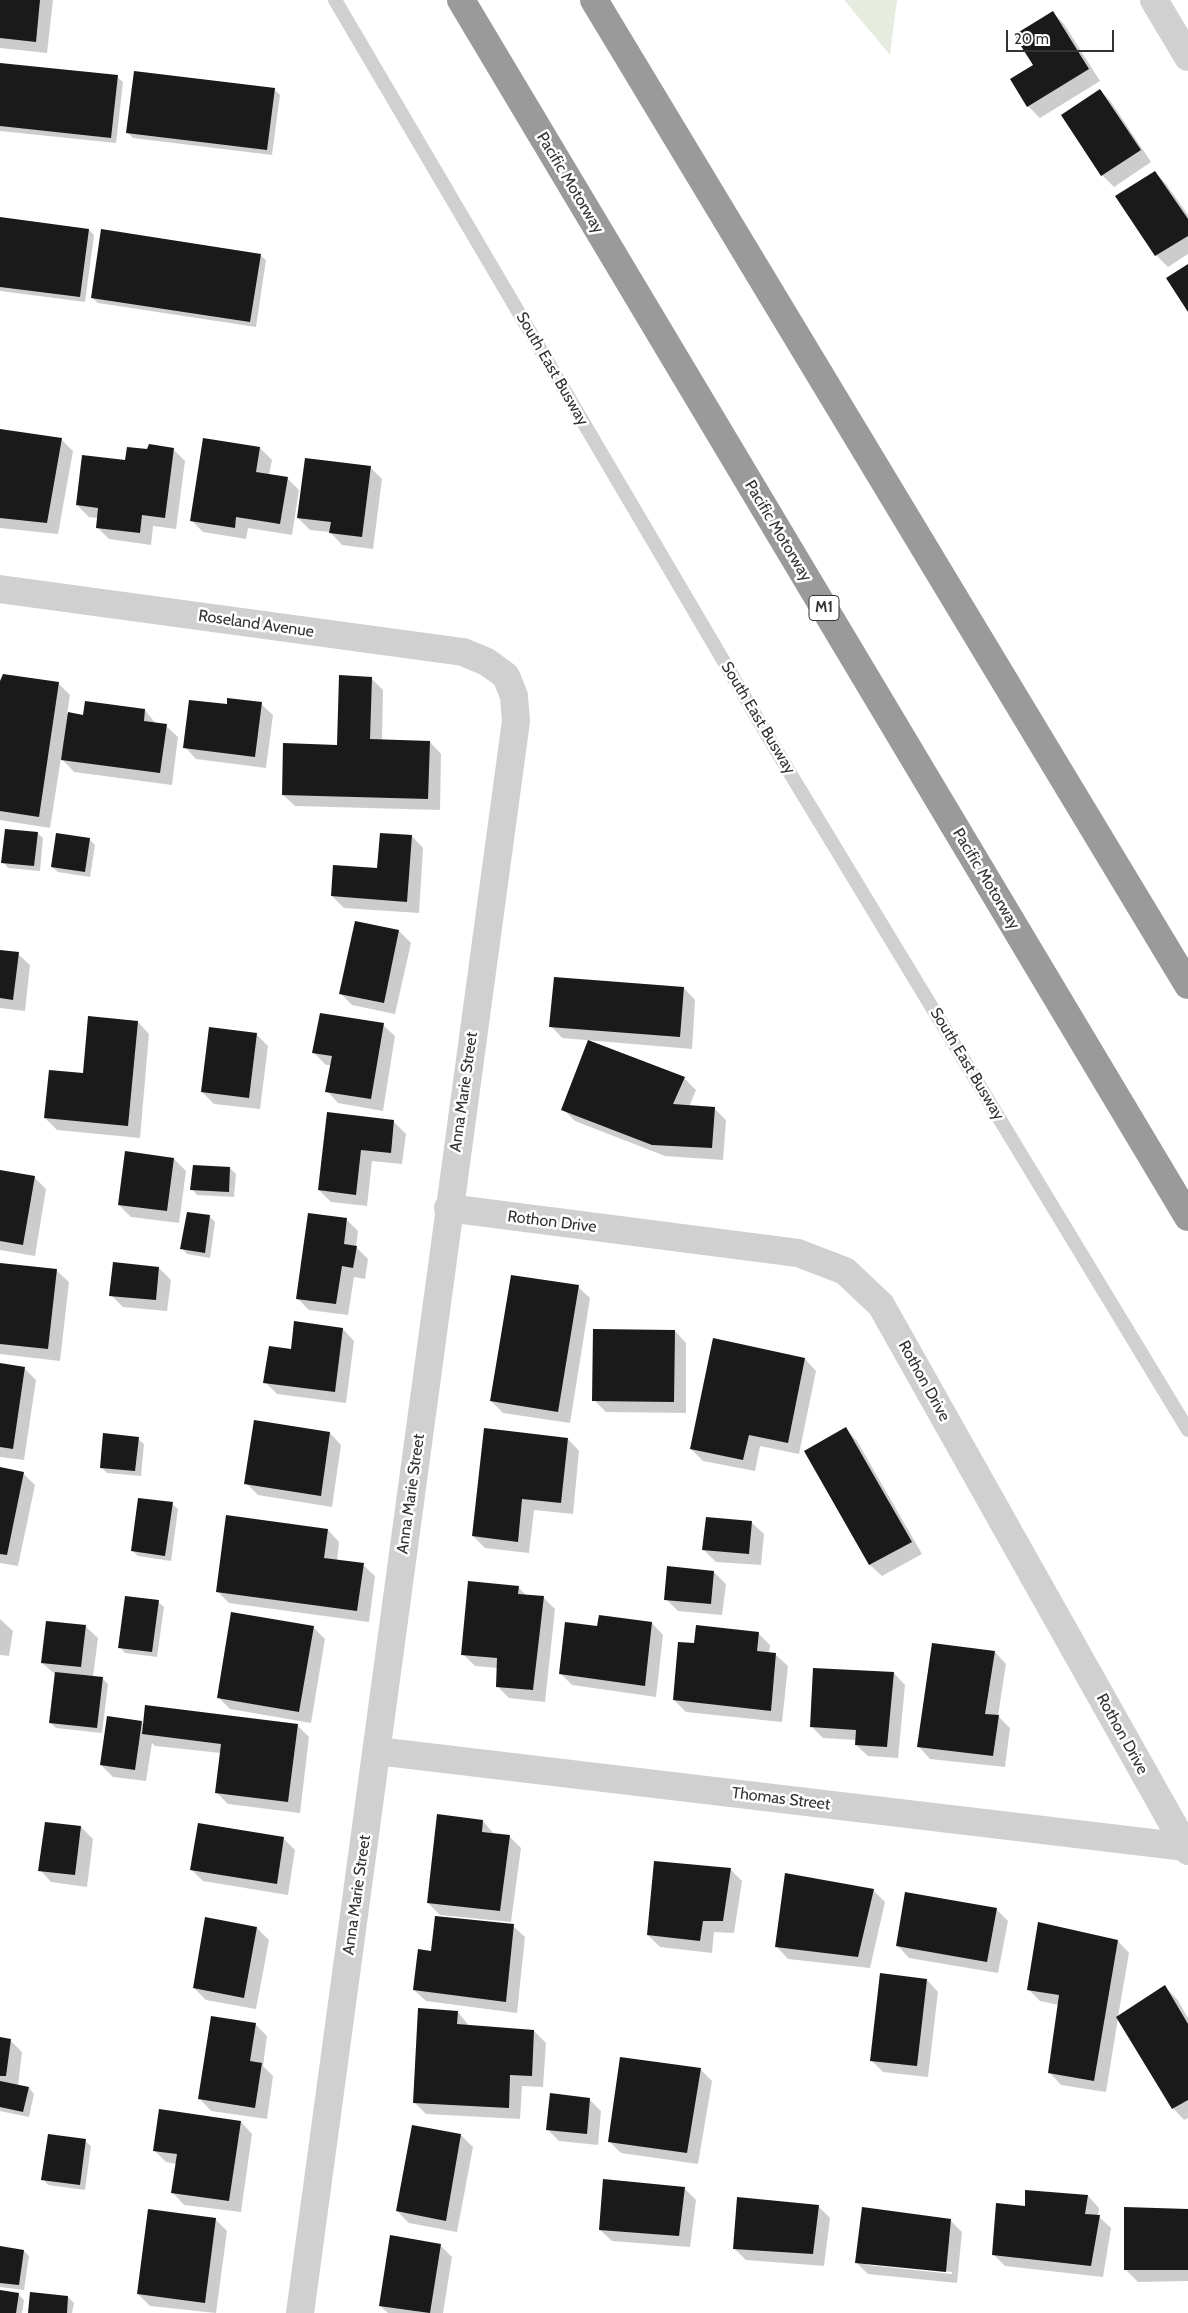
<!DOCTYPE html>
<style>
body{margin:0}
#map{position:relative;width:1188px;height:2313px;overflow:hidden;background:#fff;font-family:Cabin,sans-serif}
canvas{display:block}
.scale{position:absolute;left:1006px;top:30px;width:108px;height:22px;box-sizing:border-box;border:2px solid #333;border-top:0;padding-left:6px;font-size:15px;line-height:18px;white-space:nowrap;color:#333;-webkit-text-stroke:4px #fff;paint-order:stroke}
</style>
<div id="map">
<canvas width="1188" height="2313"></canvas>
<div class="scale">20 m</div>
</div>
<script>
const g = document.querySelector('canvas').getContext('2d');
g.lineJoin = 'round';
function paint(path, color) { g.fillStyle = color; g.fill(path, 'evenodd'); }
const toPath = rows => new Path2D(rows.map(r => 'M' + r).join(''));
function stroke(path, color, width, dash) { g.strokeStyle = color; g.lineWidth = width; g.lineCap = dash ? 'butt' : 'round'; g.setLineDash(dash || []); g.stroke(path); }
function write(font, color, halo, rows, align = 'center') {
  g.font = font + ' Cabin,sans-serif'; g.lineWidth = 5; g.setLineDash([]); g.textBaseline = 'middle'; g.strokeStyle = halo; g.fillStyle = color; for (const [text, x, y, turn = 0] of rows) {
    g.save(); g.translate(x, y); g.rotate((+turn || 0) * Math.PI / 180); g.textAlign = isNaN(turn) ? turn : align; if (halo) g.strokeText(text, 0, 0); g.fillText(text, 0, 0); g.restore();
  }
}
paint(toPath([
 [844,0,897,0,890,55]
]), '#e6ecdf');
paint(toPath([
 [0,0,53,0,47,53,0,48],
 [1052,12,1064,24,1100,81,1040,118,1028,106,1012,80,1035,66],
 [0,64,117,77,123,82,116,143,0,131],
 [274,89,280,95,272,155,133,138,128,133],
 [1100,90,1111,102,1151,162,1114,187,1102,175],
 [1155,172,1166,184,1188,215,1188,254,1168,267,1156,255],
 [0,218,89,230,94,235,85,302,0,291],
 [260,255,266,260,256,327,98,303,92,298],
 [0,430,61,439,73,451,58,534,0,528],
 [260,448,272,460,269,475,287,478,299,490,292,535,248,528,246,539,203,532,191,520],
 [173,449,185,461,176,529,153,526,151,545,109,539,97,527,98,518,89,517,77,505,126,462,147,450],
 [370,467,382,479,373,549,342,545,330,532,310,530,298,518],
 [371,678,383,690,382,740,430,742,441,754,440,810,295,806,283,795,338,746],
 [0,682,58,683,70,695,67,714,84,716,145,710,156,724,166,726,178,737,172,785,74,772,61,758,50,828,0,820],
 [261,704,273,715,266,768,196,759,185,747,228,706],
 [37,833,43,838,40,871,8,868,3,862],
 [412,836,423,848,419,913,344,908,332,896,378,869],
 [89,839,95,845,90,877,58,872,52,867],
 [356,922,399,931,411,943,395,1014,352,1005,340,993],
 [0,952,18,954,30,965,25,1011,0,1008],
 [684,988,695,1000,692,1049,562,1038,551,1026],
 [138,1022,149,1034,140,1138,57,1130,45,1118,84,1075],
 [383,1025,395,1036,383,1111,338,1103,327,1091,331,1065,326,1065,314,1053],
 [256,1034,268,1046,260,1109,214,1104,202,1092],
 [684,1078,696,1090,689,1107,714,1108,726,1120,723,1160,665,1156,575,1121,563,1109],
 [328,1114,394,1122,406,1134,402,1164,372,1161,367,1206,331,1202,319,1190],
 [126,1152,174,1159,186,1171,179,1223,131,1217,119,1205],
 [230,1168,236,1174,234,1197,197,1195,192,1189],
 [0,1171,34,1177,46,1189,35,1256,0,1250],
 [209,1216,215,1222,210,1258,187,1254,182,1248],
 [347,1220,358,1231,356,1247,368,1259,365,1279,354,1277,348,1315,309,1310,297,1298],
 [0,1264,57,1271,69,1282,60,1361,0,1354],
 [159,1268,171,1280,167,1311,123,1307,111,1295],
 [578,1287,590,1298,570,1423,503,1413,491,1401],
 [343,1329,354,1341,346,1403,277,1394,265,1382,292,1351],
 [675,1331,686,1343,686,1413,606,1412,594,1400],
 [805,1359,816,1371,799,1454,760,1446,755,1471,703,1461,691,1449],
 [0,1365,24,1368,36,1380,24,1460,0,1457],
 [846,1429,857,1441,922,1554,882,1576,870,1565,805,1452],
 [330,1433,341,1445,332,1507,258,1495,246,1483],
 [138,1439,144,1444,141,1476,107,1473,101,1467],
 [568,1439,579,1451,573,1514,534,1510,529,1553,485,1548,473,1536],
 [0,1468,23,1473,35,1485,18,1566,0,1563],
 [172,1504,178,1509,171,1561,138,1556,132,1550],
 [752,1523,764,1534,761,1565,716,1562,704,1550],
 [328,1530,339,1542,337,1561,363,1565,375,1576,369,1622,229,1603,217,1591],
 [714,1572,726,1584,722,1615,678,1611,666,1599],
 [519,1588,527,1596,543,1597,555,1609,545,1702,509,1698,497,1686,498,1668,475,1666,463,1654],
 [158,1602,164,1607,157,1657,125,1653,120,1647],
 [0,1619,13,1631,9,1656,0,1655],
 [47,1622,86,1627,98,1638,93,1677,102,1678,108,1684,102,1733,56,1728,50,1722,56,1675,42,1663],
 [652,1623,663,1635,656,1697,572,1685,560,1673,598,1627],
 [313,1627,325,1639,311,1723,230,1709,218,1697],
 [758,1633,770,1645,769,1654,776,1655,788,1666,782,1722,686,1712,674,1700,696,1645],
 [995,1652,1006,1664,998,1716,1010,1728,1005,1767,930,1759,919,1747],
 [894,1673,905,1685,898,1758,868,1756,856,1745,856,1740,823,1738,811,1726],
 [141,1722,144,1725,297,1725,309,1737,300,1813,228,1804,217,1793,221,1753,155,1746,152,1743,146,1781,113,1777,101,1765],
 [438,1815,483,1821,495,1835,509,1836,521,1848,511,1922,440,1915,428,1903],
 [46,1823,81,1827,93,1839,87,1887,51,1882,40,1870],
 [283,1838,295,1850,288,1895,203,1881,191,1869],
 [730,1869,742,1881,734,1933,714,1932,712,1953,660,1947,648,1935],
 [873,1890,885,1902,870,1968,788,1959,777,1947],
 [996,1909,1008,1921,998,1973,909,1958,898,1946],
 [206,1919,257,1928,269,1940,256,2009,206,2000,194,1988],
 [513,1926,525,1937,517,2013,426,2001,414,1990,432,1952],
 [1118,1941,1129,1953,1118,2017,1165,1987,1177,1999,1188,2018,1188,2118,1184,2120,1173,2108,1118,2018,1106,2092,1061,2085,1050,2073,1059,2005,1040,2001,1029,1990],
 [927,1980,938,1992,928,2077,883,2072,871,2060],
 [458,2012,469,2026,534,2031,546,2043,543,2087,522,2086,520,2119,426,2114,414,2102],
 [255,2024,267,2036,263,2066,273,2076,267,2119,211,2111,200,2099],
 [0,2039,10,2040,22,2052,18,2086,29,2088,34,2094,29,2117,0,2111],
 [700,2069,712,2081,698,2164,621,2153,609,2141],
 [589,2099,601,2111,598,2145,559,2141,547,2129],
 [241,2122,252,2134,241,2212,184,2205,173,2193,177,2164,166,2162,154,2150],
 [461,2135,473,2147,457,2232,409,2223,397,2211],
 [85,2141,91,2146,85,2190,48,2185,43,2179],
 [684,2188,696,2200,690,2247,612,2241,600,2230],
 [1088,2196,1099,2208,1098,2216,1111,2228,1103,2277,1005,2266,993,2254,1026,2207],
 [818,2206,830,2218,824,2266,746,2260,734,2248],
 [1188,2210,1188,2281,1138,2282,1126,2270],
 [215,2219,227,2231,216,2313,150,2306,138,2294],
 [950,2220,962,2232,957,2283,868,2274,856,2262],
 [867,2263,952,2272,952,2274,867,2265],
 [440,2245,452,2257,443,2313,388,2313,380,2306],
 [0,2247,24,2251,29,2256,24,2290,0,2287],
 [0,2291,18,2294,24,2300,22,2313,0,2313],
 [68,2297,74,2303,72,2313,29,2313]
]), '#0003');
paint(toPath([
 [0,0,40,0,36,42,0,38],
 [1053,11,1089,69,1027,107,1010,79,1033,65,1014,35],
 [0,63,118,75,111,138,0,126],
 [134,71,275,88,267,150,126,133],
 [1100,89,1141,150,1101,176,1061,115],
 [1155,171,1188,219,1188,236,1155,256,1115,196],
 [0,217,89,229,80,297,0,287],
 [101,229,261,254,250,322,91,298],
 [1188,264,1188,312,1166,278],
 [0,429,62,438,47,523,0,518],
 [203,438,260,447,256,472,288,477,280,524,236,517,235,528,190,521],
 [149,444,174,448,165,518,142,515,140,533,96,528,98,508,76,505,82,455,125,460,127,447,147,449],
 [305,458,371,466,362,537,329,533,331,522,297,518],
 [3,674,59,682,39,817,0,811,0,681],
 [339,675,372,677,370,739,430,741,428,799,282,795,283,743,337,745],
 [227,698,262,702,255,757,183,748,189,700,227,704],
 [85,701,145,709,144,721,167,724,160,773,61,760,68,712,83,715],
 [5,829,38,832,34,866,1,863],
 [56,833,90,838,85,872,51,867],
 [380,833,412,835,407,902,331,896,333,865,377,868],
 [355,921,399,930,384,1003,339,994],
 [0,950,19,952,13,1000,0,998],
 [554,977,684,987,680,1037,549,1027],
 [320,1013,384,1023,371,1099,325,1092,332,1056,312,1053],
 [88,1016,138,1021,128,1126,44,1118,49,1070,83,1073],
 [209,1027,257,1033,249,1098,201,1092],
 [588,1040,685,1077,673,1104,715,1107,712,1148,652,1145,561,1110],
 [327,1112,394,1120,391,1153,361,1150,356,1195,318,1190],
 [125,1151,174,1158,167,1211,118,1205],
 [193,1165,230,1167,229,1192,190,1190],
 [0,1170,35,1176,23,1245,0,1241],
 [187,1212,210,1215,205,1253,180,1249],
 [308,1213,347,1218,344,1244,357,1246,353,1268,342,1266,336,1304,296,1299],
 [113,1262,159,1267,156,1300,109,1296],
 [0,1263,57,1269,48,1349,0,1344],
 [511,1275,579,1285,558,1412,490,1401],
 [294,1321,343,1328,335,1392,263,1383,269,1346,291,1349],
 [593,1329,675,1330,674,1402,592,1401],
 [713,1338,805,1358,788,1443,749,1435,743,1460,690,1449],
 [0,1363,25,1367,13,1449,0,1447],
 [254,1420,330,1432,321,1496,244,1484],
 [846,1427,912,1542,869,1565,804,1451],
 [484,1428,568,1438,561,1503,522,1499,518,1542,472,1536],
 [103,1433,139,1437,135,1471,100,1468],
 [0,1467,24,1472,7,1555,0,1554],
 [138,1498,173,1502,165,1556,131,1551],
 [226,1515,328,1529,324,1558,364,1563,357,1611,216,1592],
 [706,1517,752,1521,749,1554,702,1550],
 [667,1566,714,1571,711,1604,664,1600],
 [468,1581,519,1586,518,1594,544,1596,533,1690,496,1687,497,1658,461,1655],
 [125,1596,159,1600,152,1652,118,1648],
 [231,1612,314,1626,299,1712,217,1698],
 [599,1615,652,1622,645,1686,559,1674,565,1622,597,1626],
 [46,1621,86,1625,81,1667,41,1663],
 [696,1625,759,1632,757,1651,776,1653,771,1711,673,1700,678,1642,694,1643],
 [932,1643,995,1651,985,1714,999,1715,993,1756,917,1747],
 [813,1668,894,1672,887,1747,855,1745,856,1730,810,1727],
 [55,1672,103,1677,97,1728,49,1723],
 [145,1705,298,1724,288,1802,215,1793,221,1744,142,1734],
 [107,1716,142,1721,135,1770,100,1765],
 [437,1814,483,1820,482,1832,510,1835,500,1911,427,1903],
 [45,1822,81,1826,75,1875,38,1871],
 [198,1823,284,1837,277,1884,190,1870],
 [654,1861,731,1868,723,1921,703,1921,700,1941,647,1935],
 [785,1873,874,1889,858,1957,775,1947],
 [905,1892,997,1908,987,1962,896,1946],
 [435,1916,514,1924,506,2002,413,1990,418,1949,431,1951],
 [205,1917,257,1927,244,1998,193,1988],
 [1038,1922,1118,1940,1094,2081,1048,2073,1059,1995,1027,1990],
 [880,1973,927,1979,917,2066,870,2061],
 [1165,1985,1188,2024,1188,2100,1172,2109,1116,2017],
 [418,2008,458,2011,457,2024,534,2030,532,2076,510,2075,509,2108,413,2103],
 [211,2016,256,2023,250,2061,262,2063,255,2108,198,2099],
 [0,2037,11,2039,6,2076,0,2076],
 [620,2057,701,2068,687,2153,608,2142],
 [0,2081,29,2087,23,2112,0,2107],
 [550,2093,590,2098,587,2134,546,2130],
 [159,2109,241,2121,229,2201,171,2193,177,2154,153,2151],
 [412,2125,461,2134,446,2221,396,2211],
 [48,2134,86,2139,80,2185,41,2180],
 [603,2179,685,2187,679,2236,599,2230],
 [1025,2190,1088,2195,1085,2214,1100,2215,1091,2266,992,2255,996,2203,1025,2206],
 [737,2197,819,2205,813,2254,733,2249],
 [862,2207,951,2219,946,2272,855,2263],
 [1124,2207,1188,2209,1188,2270,1124,2270],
 [148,2209,216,2218,205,2303,137,2294],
 [390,2235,441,2244,430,2313,379,2306],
 [0,2246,24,2250,19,2285,0,2283],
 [0,2290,19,2293,16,2313,0,2313],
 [30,2292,68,2296,67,2313,28,2313]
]), '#1a1a1a');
stroke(toPath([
 [335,0,773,745,1188,1430]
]), '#d0d0d0', 14);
stroke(toPath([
 [1154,0,1188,57],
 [0,589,463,652,487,662,506,676,514,696,516,721,300,2313],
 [448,1208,798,1253,845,1271,881,1305,1188,1851],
 [377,1751,1186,1847]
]), '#d0d0d0', 28);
stroke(toPath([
 [461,0,1188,1217],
 [594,0,1188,985]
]), '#9a9a9a', 28);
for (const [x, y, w] of [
 [824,608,30]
]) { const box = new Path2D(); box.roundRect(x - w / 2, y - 12.5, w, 25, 4); g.fillStyle = '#fff'; g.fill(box); stroke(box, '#333', 1); }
write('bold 15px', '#333', null, [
 ["M1",824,608]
]);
write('16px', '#333', '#fff', [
 ["Pacific Motorway",570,183,59],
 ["South East Busway",552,369,60],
 ["Pacific Motorway",778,531,59],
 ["Roseland Avenue",256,624,8],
 ["South East Busway",758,718,59],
 ["Pacific Motorway",986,879,59],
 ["South East Busway",967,1064,59],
 ["Anna Marie Street",464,1092,-82],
 ["Rothon Drive",552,1222,7],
 ["Rothon Drive",924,1381,61],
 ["Anna Marie Street",411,1494,-82],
 ["Rothon Drive",1122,1734,61],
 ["Thomas Street",781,1799,7],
 ["Anna Marie Street",357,1895,-82]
]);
</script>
